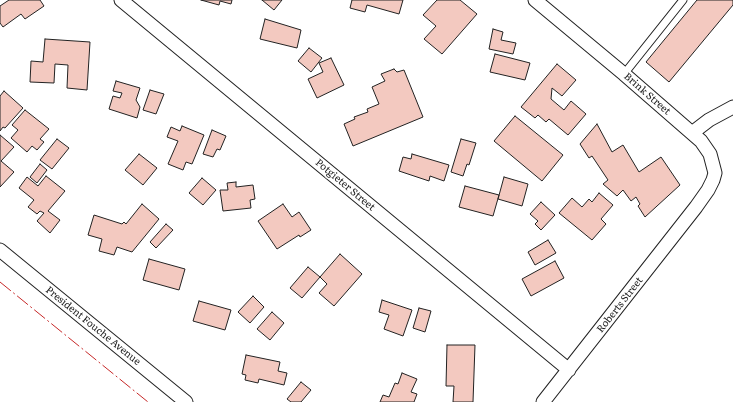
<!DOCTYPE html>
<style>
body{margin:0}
canvas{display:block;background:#fff}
</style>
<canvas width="733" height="402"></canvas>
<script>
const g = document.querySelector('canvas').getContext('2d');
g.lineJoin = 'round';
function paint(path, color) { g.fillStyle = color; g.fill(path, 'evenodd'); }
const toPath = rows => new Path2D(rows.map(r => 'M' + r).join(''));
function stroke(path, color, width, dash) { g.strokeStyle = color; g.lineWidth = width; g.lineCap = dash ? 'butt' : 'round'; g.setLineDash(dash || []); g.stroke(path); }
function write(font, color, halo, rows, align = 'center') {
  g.font = font + ' Literata,serif'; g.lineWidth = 3; g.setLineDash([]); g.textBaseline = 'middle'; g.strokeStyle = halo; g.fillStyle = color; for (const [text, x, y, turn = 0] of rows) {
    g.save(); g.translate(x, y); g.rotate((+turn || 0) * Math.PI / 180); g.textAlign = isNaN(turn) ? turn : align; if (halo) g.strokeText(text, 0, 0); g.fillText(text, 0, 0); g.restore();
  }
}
const building = toPath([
 [9,0,40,0,44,6,25,19,21,14,3,27,0,23,0,6,9,0],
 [201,0,232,0,231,4,220,1,219,5,201,0],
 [262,0,282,0,274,10,262,0],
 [352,0,403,0,399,14,367,5,365,12,350,8,352,0],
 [437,0,460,0,477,14,442,54,424,39,436,26,423,15,437,0],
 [697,0,733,0,733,5,669,82,646,62,697,0],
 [265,19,301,30,297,48,260,39,265,19],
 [493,29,503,32,501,40,516,43,513,54,489,49,493,29],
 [45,39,90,42,87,90,67,88,68,65,55,64,54,83,30,82,31,61,43,62,45,39],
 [309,48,322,58,311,72,298,61,309,48],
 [495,54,530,63,525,80,490,72,495,54],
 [331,58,344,85,317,98,308,79,323,72,319,63,331,58],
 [557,64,576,80,562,96,552,88,551,99,564,110,571,101,586,114,568,135,549,119,546,122,538,115,535,118,521,107,557,64],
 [394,69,397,72,404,70,423,117,353,146,344,124,355,119,354,117,368,112,367,109,379,104,372,87,385,81,381,74,394,69],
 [116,81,140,88,136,100,140,107,137,118,109,109,113,96,120,98,122,93,113,91,116,81],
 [150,90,164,94,156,114,143,110,150,90],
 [4,91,23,108,5,128,3,127,0,131,0,96,4,91],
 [25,110,49,129,40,139,44,142,37,150,32,146,27,152,11,138,18,130,12,125,25,110],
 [515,116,563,155,542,181,494,141,515,116],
 [597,124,612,152,623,145,639,172,661,157,680,185,645,217,638,206,640,204,636,197,631,201,623,190,617,196,603,184,608,180,592,156,589,158,580,144,597,124],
 [182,126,204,135,192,164,186,162,183,170,168,164,178,141,167,137,171,127,180,131,182,126],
 [212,130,226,136,220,150,217,149,213,157,203,154,212,130],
 [0,135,14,147,1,161,14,172,0,187,0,135],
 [57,139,69,148,52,169,40,160,57,139],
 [461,139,476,143,469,165,467,164,463,176,451,172,461,139],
 [139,154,157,168,143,185,125,170,139,154],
 [412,154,449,165,444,181,430,176,429,181,399,171,403,157,411,159,412,154],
 [40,164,47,170,37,183,30,177,40,164],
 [46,176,65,191,48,211,60,220,50,233,37,221,44,213,40,211,37,214,28,207,34,200,19,188,27,177,38,186,46,176],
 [504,177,528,184,522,206,498,199,504,177],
 [202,178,216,190,203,205,189,193,202,178],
 [236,182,236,187,253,185,255,199,250,200,251,208,223,211,220,190,228,190,227,183,236,182],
 [465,186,499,195,493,216,459,207,465,186],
 [599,193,613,205,601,219,606,224,592,240,559,213,572,198,582,207,589,199,592,202,599,193],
 [541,202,555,215,541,230,535,224,538,221,530,214,541,202],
 [142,204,159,219,132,252,117,247,114,255,99,251,102,239,88,235,94,215,122,224,124,222,126,224,142,204],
 [283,204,292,217,299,212,311,230,300,237,299,235,277,249,258,221,283,204],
 [166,224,173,230,156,248,150,242,166,224],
 [548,240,556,253,535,265,528,252,548,240],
 [340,254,362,274,334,306,319,293,327,284,320,277,340,254],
 [149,259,185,269,179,290,143,280,149,259],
 [555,261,564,278,531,296,522,279,555,261],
 [308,267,320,277,302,298,290,288,308,267],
 [253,296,264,307,250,323,238,312,253,296],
 [382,300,412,310,403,336,384,329,389,315,379,312,382,300],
 [199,301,231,310,225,330,193,321,199,301],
 [419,308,431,311,425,332,413,328,419,308],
 [272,312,284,323,270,340,257,329,272,312],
 [447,345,475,345,473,402,453,402,454,386,446,386,447,345],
 [246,355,280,362,278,371,287,373,284,385,259,379,258,383,245,380,246,375,242,374,246,355],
 [402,373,417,379,411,392,417,394,414,402,380,402,383,395,389,397,395,383,398,384,402,373],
 [301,382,311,390,301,402,291,402,287,399,301,382]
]);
paint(building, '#f3c9c0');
stroke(building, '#222', 1);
const lane = toPath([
 [624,74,683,0]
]);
const street = toPath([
 [121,0,569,370],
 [535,0,624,74,701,141,710,154,715,173,713,180,708,190,696,207,543,402],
 [692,133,709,120,733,107],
 [0,250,186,402]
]);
stroke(lane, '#222', 9);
stroke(street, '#222', 15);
stroke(lane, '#fff', 7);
stroke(street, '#fff', 13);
stroke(toPath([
 [0,282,148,402]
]), '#c62828', 1, [14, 3, 2, 3]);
write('10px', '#222', '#fff', [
 ["Brink Street",647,94,41],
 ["Potgieter Street",345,185,40],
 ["Roberts Street",620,305,-52],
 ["President Fouche Avenue",93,326,39]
]);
</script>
